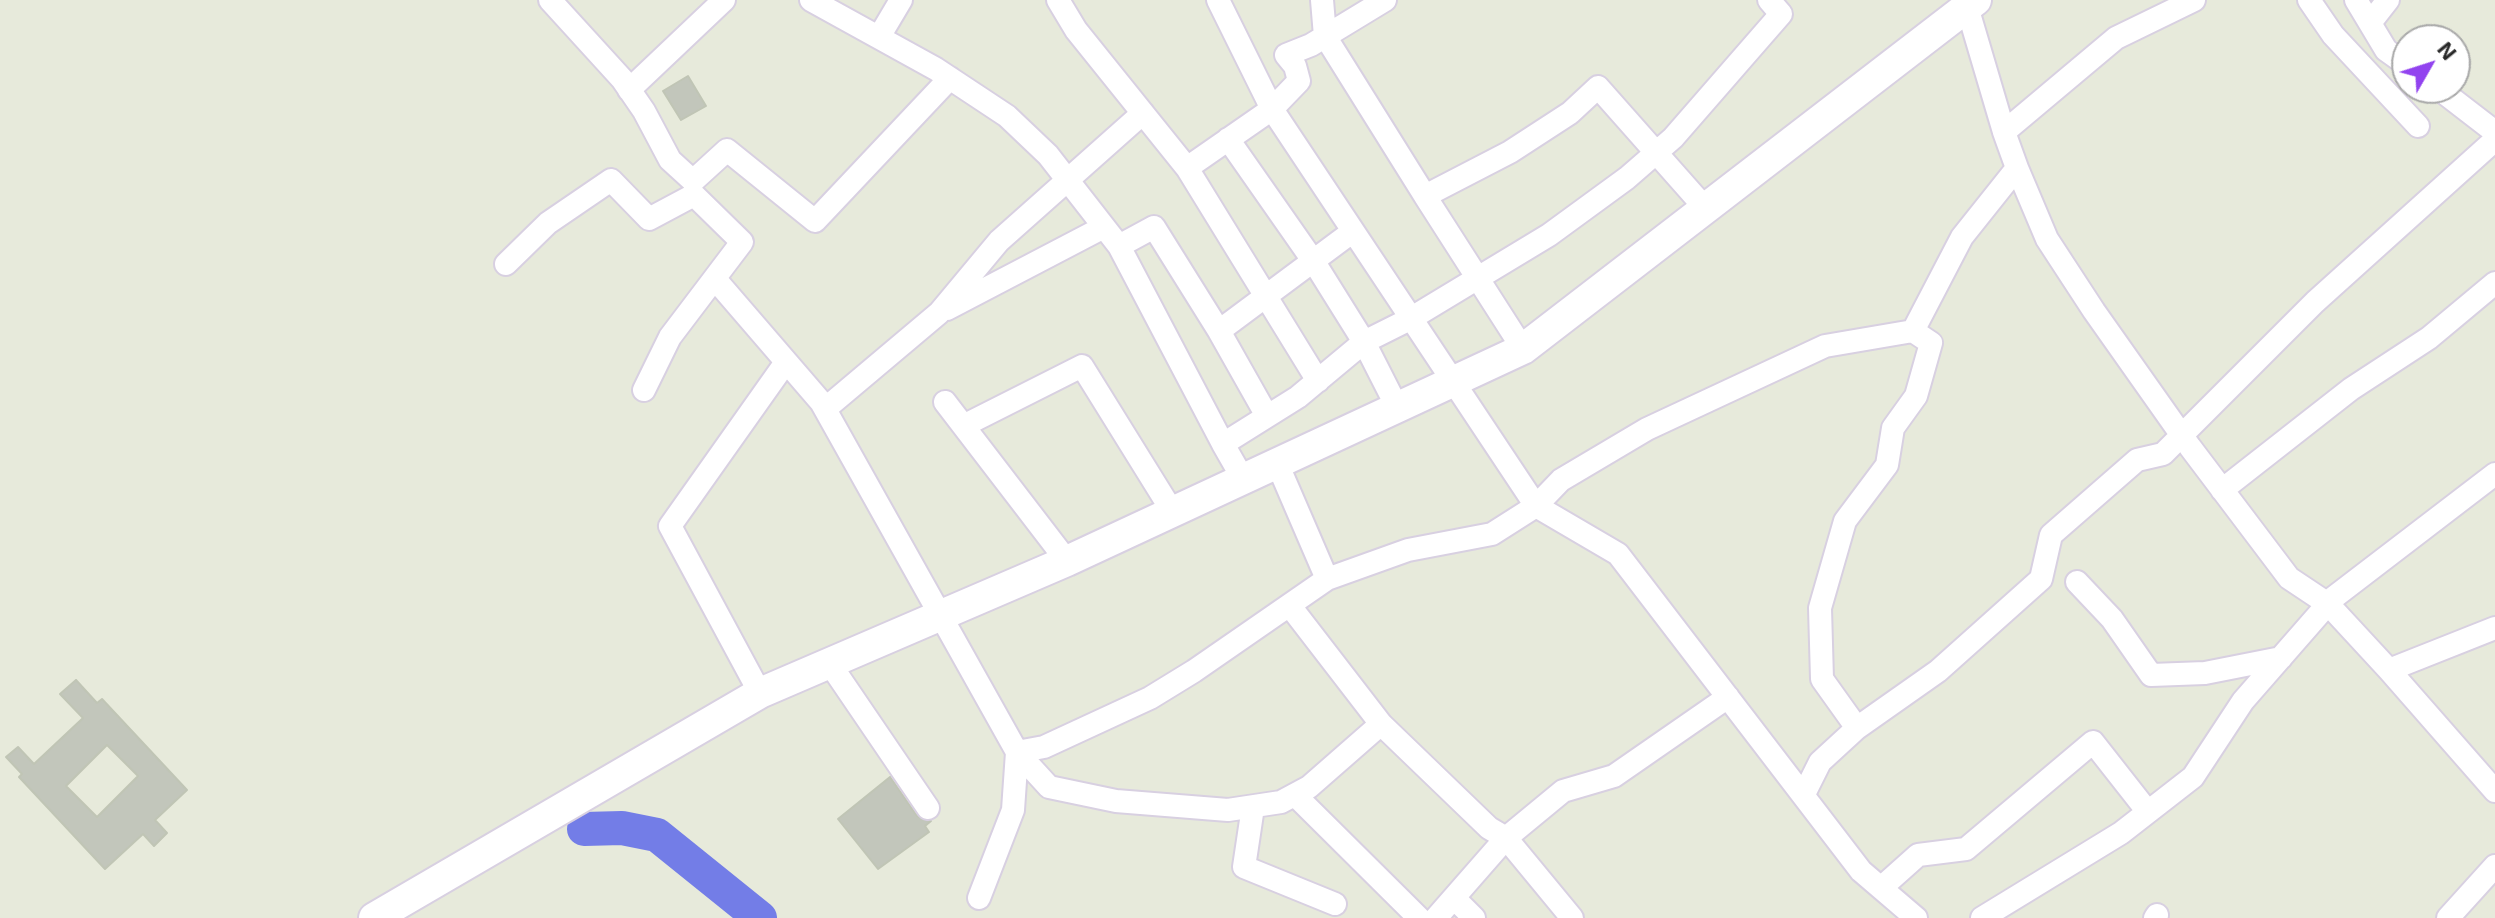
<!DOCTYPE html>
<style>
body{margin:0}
#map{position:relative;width:2495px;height:918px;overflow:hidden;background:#e7eadb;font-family:"Exo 2",sans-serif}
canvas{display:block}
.north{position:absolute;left:2391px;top:24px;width:80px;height:80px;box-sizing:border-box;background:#fff;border:2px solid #a9a9a9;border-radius:50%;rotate:51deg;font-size:22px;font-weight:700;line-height:32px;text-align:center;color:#292929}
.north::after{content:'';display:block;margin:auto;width:28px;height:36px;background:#9243ef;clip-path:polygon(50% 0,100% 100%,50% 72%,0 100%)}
</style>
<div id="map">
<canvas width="2495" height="918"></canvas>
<div class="north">N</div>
</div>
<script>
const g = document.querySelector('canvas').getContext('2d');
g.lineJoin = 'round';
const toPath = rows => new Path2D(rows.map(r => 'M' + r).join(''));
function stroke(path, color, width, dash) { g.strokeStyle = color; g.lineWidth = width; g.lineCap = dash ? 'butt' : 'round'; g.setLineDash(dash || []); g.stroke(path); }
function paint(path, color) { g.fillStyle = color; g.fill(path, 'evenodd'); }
stroke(toPath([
 [584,829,622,828,657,835,760,918]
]), '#737de7', 34);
const building = toPath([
 [688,76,706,106,681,120,663,91,688,76],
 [76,680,97,703,102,699,187,790,155,820,167,833,154,846,143,834,105,869,19,777,22,774,6,757,18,747,34,764,83,718,60,694,76,680],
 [107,745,138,776,97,817,66,786,107,745],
 [890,777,917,816,931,821,925,826,929,832,878,869,838,819,890,777]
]);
paint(building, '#c2c6bb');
stroke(building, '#c0c5b5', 2);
const street = toPath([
 [550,0,622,79,644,111,670,160,693,181,727,150,815,221,950,78],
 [811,0,936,69,1007,116,1048,155,1119,246,1223,444],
 [1058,0,1076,30,1187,168,1318,381],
 [1322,0,1325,36,1425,196],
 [1385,0,1311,45,1286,55,1295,66,1299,81,1272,109,1536,506,1561,480,1647,429,1825,346,1913,331,1962,237,2017,168,2004,132,2116,38,2194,0],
 [1965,0,2004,132],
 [2309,0,2333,35,2418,126],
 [2356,0,2386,50,2407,65],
 [2370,23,2388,0],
 [879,37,901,0],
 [2438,88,2495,132],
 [629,90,724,0],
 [1228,139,1314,262,1364,342,1397,407],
 [1187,168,1272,109,1218,0],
 [2017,168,2047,239,2094,311,2190,447,2289,578,2328,604,2389,670,2495,628],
 [1119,246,1154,227,1219,331,1267,416],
 [506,264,548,223,611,180,649,219,694,195,742,242,670,337,644,390],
 [715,279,821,402,1017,752,1044,747,1150,698,1194,671,1327,579,1408,550,1492,534,1536,506,1618,554,1861,871,1916,918],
 [947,309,1102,228],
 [1219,331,1352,232],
 [1523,349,1425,196,1510,152,1570,113,1598,87,1706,209],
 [945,402,1067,561],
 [825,409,939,313,999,241,1143,113],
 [965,425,1082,366,1172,511],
 [1277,463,1327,579],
 [1243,479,1223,444,1298,397,1364,342,1410,319,1549,235,1627,178,1673,138,1781,14,1769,0],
 [2222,490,2351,389,2429,338,2495,283],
 [2077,582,2112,619,2151,675,2205,673,2281,658],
 [830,664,928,808],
 [2389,670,2495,791],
 [760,693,670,526,786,362],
 [1381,724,1489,828,1506,838,1563,791,1614,776,1728,697],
 [1857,728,1938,671,2041,579,2051,535,2137,460,2163,454,2315,302,2495,140],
 [1017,752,1049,787,1116,801,1228,810,1281,802,1309,787,1381,724,1290,606],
 [1804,794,1820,762,1857,728,1822,679,1820,608,1845,521,1887,465,1893,428,1916,396,1931,343,1913,331],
 [1295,795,1419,918],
 [1253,807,1244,867,1335,904],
 [1881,888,1918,855,1966,849,2093,742,2148,812],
 [979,898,1013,810,1017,752],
 [1454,898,1474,918],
 [1436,918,1506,838,1572,918],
 [1982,918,2121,833,2193,777,2243,701,2333,598,2495,474],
 [2155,918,2157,915],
 [2448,918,2495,866]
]);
const secondary = toPath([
 [374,918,760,693,1067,561,1523,349,1976,0]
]);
stroke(street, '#d8d0e1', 26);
stroke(secondary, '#d8d0e1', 34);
stroke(street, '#fff', 22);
stroke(secondary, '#fff', 30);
</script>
